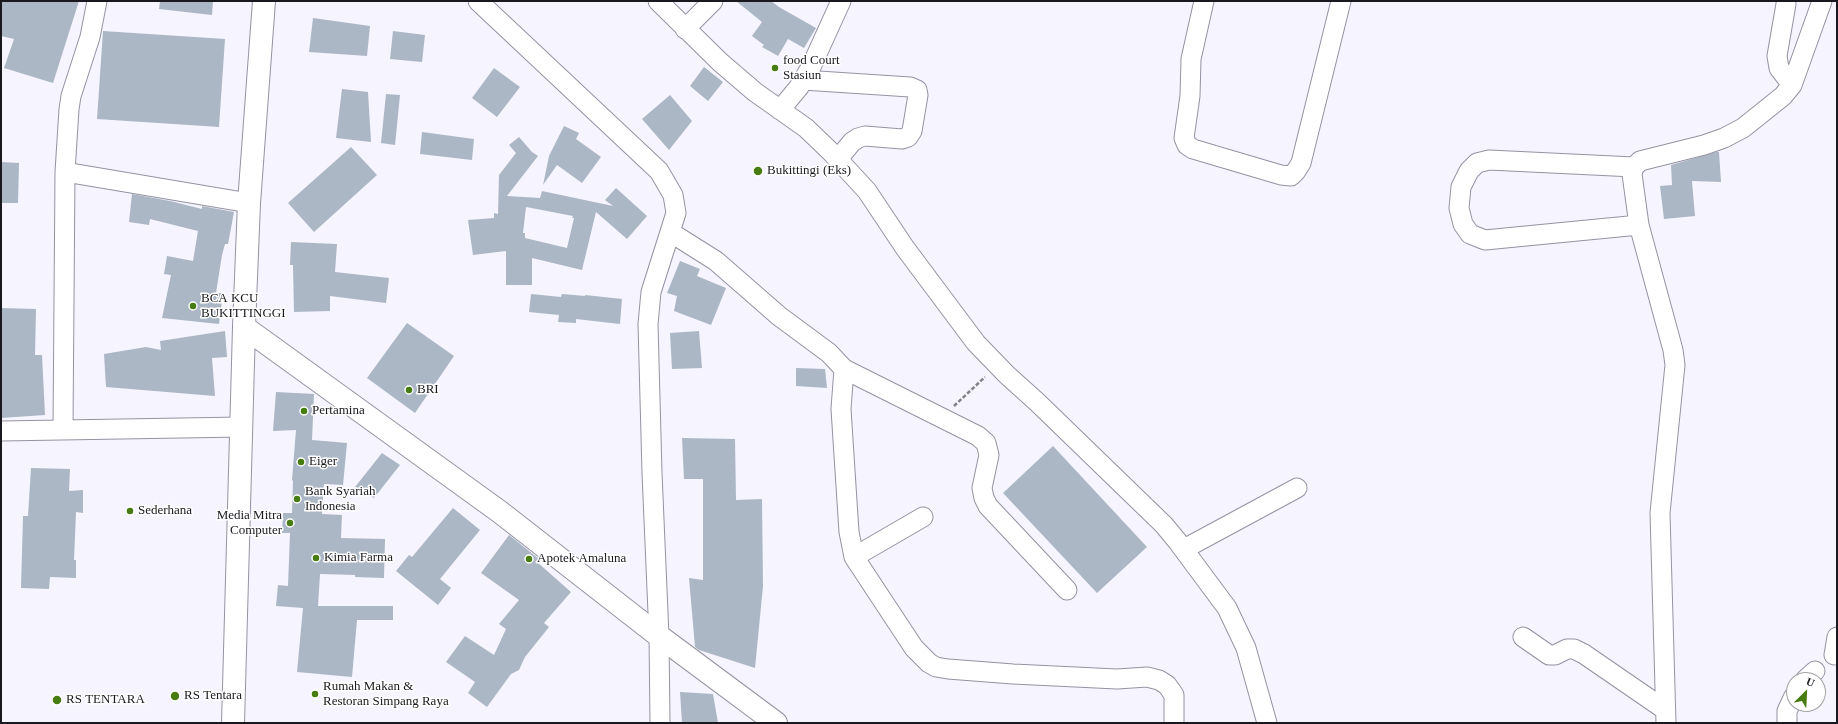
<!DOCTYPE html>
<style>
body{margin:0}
#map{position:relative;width:1838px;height:724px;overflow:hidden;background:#f5f4ff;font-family:Georgia,serif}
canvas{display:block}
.frame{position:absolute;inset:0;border:2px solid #18181e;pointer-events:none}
.north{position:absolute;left:1786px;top:672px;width:40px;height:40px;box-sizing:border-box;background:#fff;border:1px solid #a3a3a5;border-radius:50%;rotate:24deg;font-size:11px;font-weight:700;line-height:16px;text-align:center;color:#18181e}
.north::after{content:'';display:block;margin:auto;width:14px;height:18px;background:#467c10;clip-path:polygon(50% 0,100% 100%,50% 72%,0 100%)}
</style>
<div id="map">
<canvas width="1838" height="724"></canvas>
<div class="frame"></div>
<div class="north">U</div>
</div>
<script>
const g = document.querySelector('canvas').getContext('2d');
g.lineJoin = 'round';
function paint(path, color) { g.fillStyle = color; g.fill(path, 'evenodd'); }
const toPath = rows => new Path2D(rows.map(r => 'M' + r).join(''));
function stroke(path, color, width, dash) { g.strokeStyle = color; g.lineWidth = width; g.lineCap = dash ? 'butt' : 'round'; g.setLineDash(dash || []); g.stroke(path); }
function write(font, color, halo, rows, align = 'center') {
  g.font = font + ' Georgia,serif'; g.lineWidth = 3; g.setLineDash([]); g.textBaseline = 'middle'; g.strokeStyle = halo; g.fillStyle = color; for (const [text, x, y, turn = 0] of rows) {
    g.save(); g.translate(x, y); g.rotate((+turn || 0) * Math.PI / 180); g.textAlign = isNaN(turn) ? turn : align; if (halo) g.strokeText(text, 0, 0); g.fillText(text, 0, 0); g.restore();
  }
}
paint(toPath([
 [1,1,79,1,53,83,4,68,14,39,1,36],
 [160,1,213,1,212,15,159,9],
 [736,1,771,1,779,7,816,28,804,48,788,39,778,56,762,47,764,45,752,36,762,22],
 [313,18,370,26,367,56,309,52],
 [103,31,225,39,219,127,97,119],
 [393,31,425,35,422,62,390,59],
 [704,67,723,82,708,101,690,86],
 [494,68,520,87,497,117,472,98],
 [342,89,368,92,371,142,336,138],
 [386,94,400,95,395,145,381,143],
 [670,95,692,121,669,150,642,119],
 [564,126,579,133,576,139,601,157,582,183,557,165,543,185,549,156],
 [422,132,474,139,472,160,420,154],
 [519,137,532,152,538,156,507,196,540,198,542,191,613,206,605,200,616,188,647,216,627,239,596,212,582,270,532,258,532,285,506,285,506,251,473,255,468,220,494,218,494,213,498,214,499,175,516,153,509,145],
 [526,207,573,216,572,218,574,218,567,248,525,238,525,233,523,233],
 [351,147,377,175,314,232,288,203],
 [1716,152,1719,152,1721,182,1692,181,1695,216,1664,219,1660,186,1672,185,1671,165],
 [1,162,19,163,18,203,1,203],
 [132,194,170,201,202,209,202,206,234,212,228,244,225,244,222,255,216,293,223,293,219,324,162,318,171,275,164,274,167,256,193,261,198,231,150,219,149,225,129,222],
 [291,242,337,244,335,272,389,278,386,303,330,296,330,311,294,312,293,265,290,265],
 [680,261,700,269,697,276,726,288,711,325,674,311,677,296,667,293],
 [531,294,561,297,562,294,585,296,585,295,622,299,620,324,576,319,576,323,558,322,559,315,529,312],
 [1,308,36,309,35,355,42,355,45,415,1,418],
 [407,323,454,356,415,413,367,378],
 [225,331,227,357,212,358,215,396,106,387,104,354,146,347,161,350,160,341],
 [699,331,702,368,672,369,670,333],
 [796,368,825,369,827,388,796,386],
 [276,392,314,394,312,440,347,443,343,485,324,484,322,514,342,515,341,538,385,539,384,578,355,577,355,575,320,574,318,606,393,606,393,620,357,620,352,677,297,672,303,608,276,606,278,585,288,586,290,533,282,533,283,513,292,513,293,481,292,480,296,430,273,431],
 [682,438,735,439,736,500,762,499,763,586,755,668,699,650,695,647,689,578,703,580,703,479,684,479],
 [1053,446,1147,547,1097,593,1003,493],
 [382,453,400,465,374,498,355,487],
 [31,468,70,469,69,491,83,490,83,513,76,512,74,560,76,560,76,578,50,577,49,589,21,588,23,516,28,516],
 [453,508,480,530,440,579,451,588,438,605,396,571,409,555,412,557],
 [509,535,539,559,537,562,571,592,544,623,549,627,525,657,519,670,511,674,487,707,468,693,475,682,446,662,465,636,494,655,506,629,499,624,519,600,481,573],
 [680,692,713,694,718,723,682,723]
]), '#acb7c5');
const minor = toPath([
 [478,1,659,171,673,195,676,213,651,292,648,324,652,473,659,636,660,723],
 [658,1,720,62,755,92,806,128,832,153,867,191,905,248,976,343,1007,375,1037,402,1164,525,1178,542,1227,608,1246,648,1267,723],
 [1204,1,1191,59,1190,96,1184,138,1187,145,1193,149,1281,175,1291,176,1296,171,1301,163,1341,1],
 [1786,4,1777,56,1779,68,1792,85],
 [685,29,713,1],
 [803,80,910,87,917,90,918,95,912,131,908,137,902,139,865,136,858,138,852,142,838,159],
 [780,110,799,87,811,67,841,1],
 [1634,167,1489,160,1477,163,1469,171,1461,187,1459,208,1463,224,1470,234,1485,240,1639,225],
 [65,172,249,203],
 [670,232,716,261,779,316,829,353,844,369,841,409,849,532,854,557,914,648,929,663,936,667,948,669,1013,674,1117,679,1147,677,1159,680,1167,685,1174,695,1174,723],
 [844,369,978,436,986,443,989,455,982,488,984,498,988,506,1067,590],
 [63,429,65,172,69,109,71,96,90,37,97,1],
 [1,431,242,427],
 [1184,549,1297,488],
 [854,557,923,517],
 [1523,637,1549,655,1555,655,1567,649,1574,649,1584,654,1664,709],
 [1834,655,1837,637],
 [1805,680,1815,671],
 [1666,723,1660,513,1675,365,1673,350,1639,225,1632,174,1634,167,1640,161,1704,145,1724,138,1743,128,1783,96,1792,85,1822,1],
 [1787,723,1787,711,1794,696]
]);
const major = toPath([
 [244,327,249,203,264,1]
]);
const highway = toPath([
 [244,327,500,512,659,636,776,723],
 [233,723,244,327]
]);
stroke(minor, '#9493a3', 21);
stroke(major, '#9493a3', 24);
stroke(highway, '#9493a3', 24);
stroke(toPath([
 [954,406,985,377]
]), '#82828a', 2.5, [4, 2]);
stroke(minor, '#fff', 19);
stroke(major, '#fff', 22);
stroke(highway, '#fff', 22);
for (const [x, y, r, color] of [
 [775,68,4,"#467c10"],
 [758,171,5,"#467c10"],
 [193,306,4,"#467c10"],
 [409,390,4,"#467c10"],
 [304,411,4,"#467c10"],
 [301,462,4,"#467c10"],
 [297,499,4,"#467c10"],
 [130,511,4,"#467c10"],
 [290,523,4,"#467c10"],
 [316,558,4,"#467c10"],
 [529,559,4,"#467c10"],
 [315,694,4,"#467c10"],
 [175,696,5,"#467c10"],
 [57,700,5,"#467c10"]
]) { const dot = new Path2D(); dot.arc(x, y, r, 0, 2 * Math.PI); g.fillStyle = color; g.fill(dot); stroke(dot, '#fff', 1.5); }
write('13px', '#18181e', '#fff', [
 ["food Court",783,61],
 ["Stasiun",783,76],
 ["Bukittingi (Eks)",767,171],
 ["BCA KCU",201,299],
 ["BUKITTINGGI",201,314],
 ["BRI",417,390],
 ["Pertamina",312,411],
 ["Eiger",309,462],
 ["Bank Syariah",305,492],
 ["Indonesia",305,507],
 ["Sederhana",138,511],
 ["Media Mitra",282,516,"right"],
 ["Computer",282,531,"right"],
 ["Kimia Farma",324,558],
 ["Apotek Amaluna",537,559],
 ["Rumah Makan &",323,687],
 ["Restoran Simpang Raya",323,702],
 ["RS Tentara",184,696],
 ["RS TENTARA",66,700]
], 'left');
</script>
